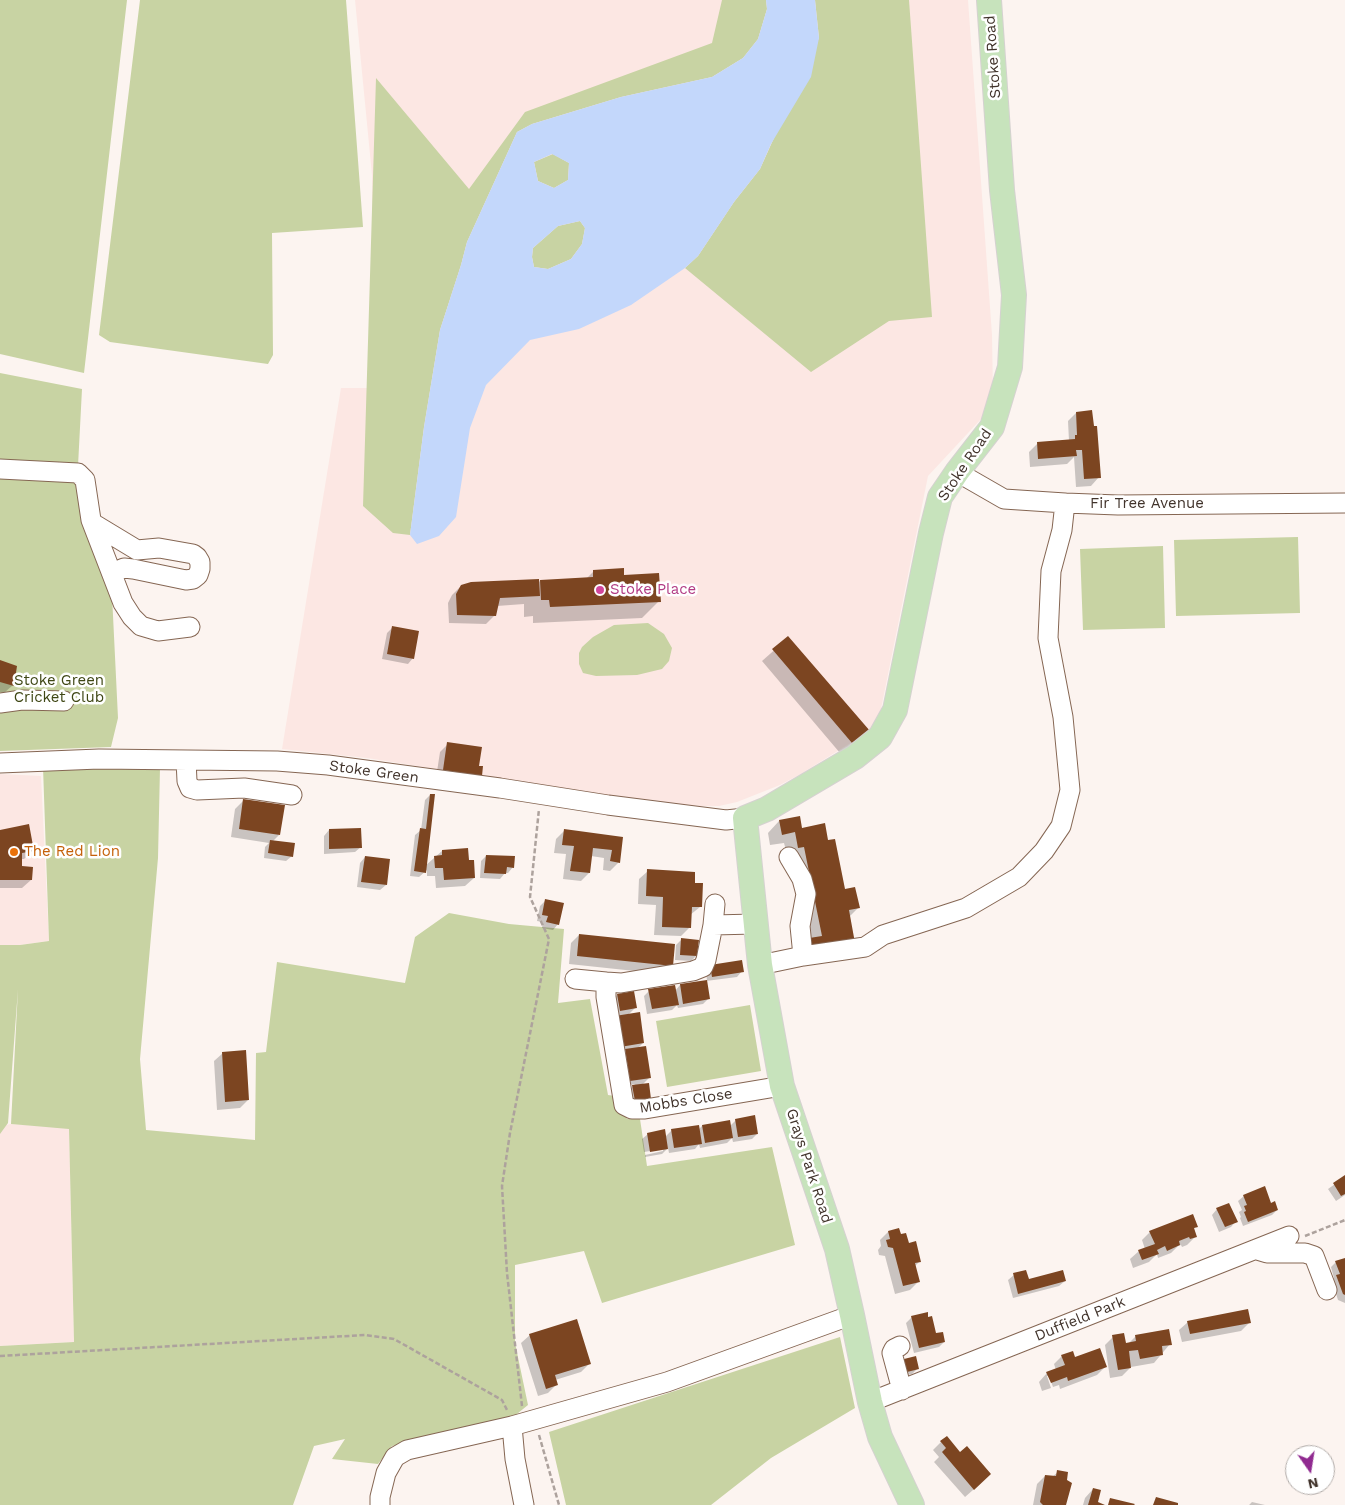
<!DOCTYPE html>
<style>
body{margin:0}
#map{position:relative;width:1345px;height:1505px;overflow:hidden;background:#fcf4f0;font-family:"Work Sans",sans-serif}
canvas{display:block}
.north{position:absolute;left:1285px;top:1445px;width:50px;height:50px;box-sizing:border-box;background:#fff;border:1px solid #b3adaa;border-radius:50%;rotate:167deg;font-size:14px;font-weight:700;line-height:20px;text-align:center;color:#41332b}
.north::after{content:'';display:block;margin:auto;width:18px;height:22px;background:#902a90;clip-path:polygon(50% 0,100% 100%,50% 72%,0 100%)}
</style>
<div id="map">
<canvas width="1345" height="1505"></canvas>
<div class="north">N</div>
</div>
<script>
const g = document.querySelector('canvas').getContext('2d');
g.lineJoin = 'round';
function paint(path, color) { g.fillStyle = color; g.fill(path, 'evenodd'); }
const toPath = rows => new Path2D(rows.map(r => 'M' + r).join(''));
function stroke(path, color, width, dash) { g.strokeStyle = color; g.lineWidth = width; g.lineCap = dash ? 'butt' : 'round'; g.setLineDash(dash || []); g.stroke(path); }
function write(font, color, halo, rows, align = 'center') {
  g.font = font + ' "Work Sans",sans-serif'; g.lineWidth = 5; g.setLineDash([]); g.textBaseline = 'middle'; g.strokeStyle = halo; g.fillStyle = color; for (const [text, x, y, turn = 0] of rows) {
    g.save(); g.translate(x, y); g.rotate((+turn || 0) * Math.PI / 180); g.textAlign = isNaN(turn) ? turn : align; if (halo) g.strokeText(text, 0, 0); g.fillText(text, 0, 0); g.restore();
  }
}
paint(toPath([
 [355,0,968,0,992,335,993,394,982,418,928,476,880,714,870,731,799,775,780,785,737,802,719,806,698,806,593,794,367,758,282,749,341,388,373,388,372,175],
 [0,774,41,776,49,941,20,945,0,945],
 [11,1124,69,1128,74,1342,0,1346,0,1126]
]), '#fce7e3');
paint(toPath([
 [0,0,127,0,84,373,0,354],
 [140,0,346,0,363,227,272,233,273,355,268,364,110,342,99,335],
 [722,0,766,0,767,9,758,39,743,58,712,77,621,97,532,124,517,132,467,242,461,265,440,330,424,427,410,535,393,533,363,506,376,78,469,189,525,112,712,43],
 [815,0,909,0,932,317,889,321,811,372,685,268,698,256,734,202,760,169,819,38],
 [553,154,569,163,568,180,554,188,538,181,534,162],
 [580,221,585,228,582,244,571,259,548,269,534,267,532,257,533,248,558,226],
 [0,373,82,389,78,466,0,461],
 [0,475,75,479,82,523,112,595,118,718,111,747,0,751],
 [1298,537,1300,613,1176,616,1174,540],
 [1163,546,1165,628,1083,630,1080,549],
 [648,623,664,634,672,648,669,661,662,669,637,675,596,676,583,673,579,664,579,653,582,647,593,637,614,625],
 [43,767,160,768,158,858,140,1059,146,1130,255,1140,256,1053,266,1052,277,962,405,983,415,937,449,913,509,924,564,929,558,1003,590,999,608,1095,615,1096,627,1119,640,1119,647,1166,772,1147,795,1245,602,1303,584,1251,515,1265,515,1343,528,1405,502,1426,392,1446,378,1464,332,1459,345,1439,314,1446,293,1505,0,1505,0,1346,74,1342,69,1129,11,1124,18,989,8,1123,0,1134,0,945,20,945,49,941],
 [750,1005,761,1071,667,1087,656,1021],
 [840,1337,855,1408,771,1458,711,1505,566,1505,549,1432]
]), '#c8d3a3');
paint(toPath([
 [766,0,815,0,819,38,811,77,771,144,760,169,734,202,698,256,685,268,631,305,579,329,530,340,486,385,470,428,456,517,439,536,417,544,410,535,424,427,440,330,461,265,467,242,517,132,532,124,621,97,712,77,743,58,758,39,767,9],
 [552,154,569,163,568,180,554,188,538,181,534,162],
 [580,221,585,228,582,244,571,259,548,269,534,267,532,257,533,248,558,226]
]), '#c3d7fb');
paint(toPath([
 [1076,413,1099,477,1091,486,1076,487,1074,457,1067,464,1030,467,1029,452,1038,443,1069,441,1068,421],
 [594,571,623,576,659,601,642,618,533,623,533,616,524,617,524,604,497,606,494,616,486,624,449,623,448,603,452,595,461,586,538,583,540,581,586,579],
 [392,628,413,658,408,664,382,659,387,633],
 [788,638,868,731,857,742,840,753,762,661],
 [0,662,13,685,4,693,0,692],
 [448,744,478,767,481,775,472,784,436,778,440,752],
 [430,795,425,866,442,851,467,861,474,878,465,886,436,888,435,876,427,876,427,870,419,877,410,876,415,835,421,830,425,800],
 [244,800,279,835,272,842,292,856,286,861,264,858,265,847,269,843,231,837,235,809],
 [799,817,801,829,827,842,844,891,858,908,849,917,854,942,809,940,784,843,770,845,768,833,779,821],
 [329,830,361,847,355,852,324,854,324,836],
 [564,831,622,838,619,862,610,871,603,870,604,858,591,856,589,873,581,881,563,879,566,854,554,853,556,839],
 [0,832,33,850,24,859,21,859,21,868,31,880,22,888,0,888],
 [486,856,513,867,508,873,505,873,500,879,480,878,481,861],
 [365,857,386,885,380,890,357,887,360,863],
 [648,871,694,884,700,907,690,915,690,927,681,936,654,935,656,905,638,904,639,879],
 [545,901,558,924,553,930,542,928,543,922,537,921,540,906],
 [579,935,671,966,663,974,569,964,571,943],
 [682,939,696,956,691,961,675,960,676,945],
 [706,971,742,971,737,977,706,981,708,999,703,1004,678,1008,677,1005,672,1010,647,1014,644,996,649,991,675,991,680,985,707,981],
 [617,995,636,1007,628,1015,643,1043,637,1049,650,1077,642,1085,648,1084,630,1106,628,1092,635,1084,625,1086,620,1056,627,1050,615,1051,612,1000],
 [223,1053,248,1100,240,1108,217,1110,214,1061],
 [736,1120,757,1134,752,1139,733,1142,732,1138,727,1143,700,1148,699,1144,695,1149,669,1153,668,1148,662,1154,645,1157,645,1155,663,1151,663,1149,644,1152,642,1139,648,1134,665,1137,672,1130,698,1130,702,1126,730,1126],
 [1345,1177,1345,1195,1336,1201,1328,1189],
 [1244,1196,1271,1205,1277,1210,1272,1215,1243,1226,1240,1218,1241,1217,1239,1212,1242,1210,1238,1201],
 [1217,1209,1236,1221,1231,1227,1219,1232,1212,1215],
 [1196,1226,1193,1230,1196,1236,1187,1245,1182,1247,1181,1245,1178,1246,1171,1253,1158,1258,1157,1254,1149,1262,1133,1268,1130,1259,1139,1251,1145,1249,1142,1240,1150,1232],
 [899,1229,900,1236,920,1261,914,1267,918,1282,910,1290,895,1294,885,1256,879,1255,878,1250,881,1246,880,1240,888,1232],
 [1345,1259,1345,1303,1338,1300,1332,1281,1334,1278,1331,1267,1336,1262],
 [1014,1275,1028,1281,1065,1281,1059,1286,1013,1298,1008,1280],
 [912,1317,935,1335,944,1342,939,1347,914,1353,906,1323],
 [1188,1322,1250,1322,1241,1331,1182,1342,1179,1330],
 [530,1335,590,1363,581,1372,555,1380,556,1385,548,1393,538,1396,521,1343],
 [1136,1336,1170,1344,1154,1363,1131,1367,1122,1376,1110,1378,1105,1345,1113,1337,1125,1344,1128,1344],
 [1062,1356,1105,1367,1097,1375,1060,1389,1059,1385,1053,1387,1049,1376,1047,1376,1051,1388,1042,1391,1039,1382,1047,1373,1056,1370,1054,1364],
 [900,1361,918,1368,912,1374,897,1377],
 [941,1442,981,1483,965,1497,934,1462,939,1457,933,1450],
 [1058,1472,1065,1505,1033,1505,1037,1484,1045,1476,1052,1477],
 [1093,1489,1096,1503,1103,1505,1083,1505,1085,1498],
 [1252,1502,1265,1505,1249,1505]
]), '#0003');
paint(toPath([
 [1092,410,1094,426,1097,426,1101,478,1084,479,1082,450,1076,450,1077,456,1038,459,1037,442,1075,439,1075,435,1077,435,1076,412],
 [624,568,624,575,659,573,661,602,550,607,549,600,541,600,540,580,593,577,593,570],
 [539,579,540,596,500,598,496,616,457,615,456,594,461,585,471,582],
 [392,626,419,631,414,659,387,654],
 [788,636,870,731,852,743,772,649],
 [0,660,17,666,14,686,0,682],
 [447,742,482,747,479,766,483,766,482,776,443,770],
 [430,794,435,794,426,873,414,871,420,828,426,829],
 [243,799,285,805,280,835,239,829],
 [800,816,802,828,825,823,828,840,835,839,845,889,855,887,860,908,849,910,855,943,806,952,803,939,822,936,804,847,798,848,795,832,782,835,779,820],
 [29,824,34,851,22,853,22,866,33,867,32,880,0,880,0,830],
 [361,828,362,848,329,849,329,829],
 [564,829,623,837,620,863,610,861,612,850,593,848,590,873,570,871,574,846,562,845],
 [270,840,295,843,293,857,268,853],
 [468,848,469,860,474,860,475,878,444,880,443,868,435,868,434,856,442,855,442,850],
 [486,855,515,856,514,868,507,867,506,874,484,873],
 [365,856,390,859,387,885,361,882],
 [647,869,695,872,695,883,703,883,702,907,692,907,691,928,662,927,663,897,646,896],
 [545,899,564,903,559,925,546,922,548,916,542,915],
 [579,934,675,944,673,966,577,956],
 [681,938,699,940,697,956,680,955],
 [742,960,744,972,712,977,710,965],
 [707,980,710,999,683,1004,680,984],
 [675,985,679,1005,652,1009,648,989],
 [634,991,637,1008,620,1011,617,994],
 [640,1012,644,1043,620,1047,615,1016],
 [646,1046,651,1078,630,1081,625,1049],
 [246,1050,249,1100,225,1102,222,1052],
 [649,1083,651,1099,635,1101,632,1085],
 [755,1115,758,1134,738,1137,735,1119],
 [730,1120,733,1138,705,1143,702,1125],
 [699,1125,702,1144,674,1148,671,1129],
 [665,1129,668,1149,650,1152,647,1133],
 [1345,1175,1345,1194,1341,1196,1333,1183],
 [1265,1186,1271,1203,1275,1201,1278,1210,1248,1222,1244,1212,1246,1211,1244,1206,1247,1205,1243,1195],
 [1229,1203,1238,1222,1225,1227,1216,1208],
 [1193,1214,1198,1227,1194,1228,1197,1237,1190,1239,1189,1237,1179,1241,1180,1245,1167,1251,1165,1246,1157,1250,1159,1254,1142,1260,1138,1250,1155,1244,1149,1231],
 [899,1228,901,1234,906,1233,909,1243,916,1241,921,1262,915,1263,920,1282,903,1286,893,1248,888,1247,886,1240,890,1239,888,1231],
 [1345,1258,1345,1295,1343,1294,1336,1275,1340,1274,1335,1261],
 [1026,1270,1029,1279,1063,1270,1066,1281,1018,1294,1013,1273],
 [1248,1309,1251,1323,1190,1334,1187,1321],
 [928,1312,928,1317,932,1316,936,1333,943,1332,945,1342,919,1348,911,1316],
 [577,1319,591,1364,555,1375,558,1385,546,1389,529,1334],
 [1169,1329,1172,1345,1162,1346,1163,1355,1140,1359,1138,1350,1129,1351,1131,1368,1118,1370,1112,1335,1124,1333,1126,1343,1136,1341,1135,1335],
 [1100,1348,1107,1367,1068,1381,1067,1377,1051,1383,1046,1372,1065,1365,1061,1355,1073,1351,1075,1357],
 [916,1356,919,1369,903,1373,900,1360],
 [947,1436,960,1452,967,1446,991,1474,974,1490,942,1452,946,1448,940,1441],
 [1057,1470,1068,1472,1067,1480,1072,1483,1066,1505,1043,1505,1040,1502,1045,1475,1056,1476],
 [1093,1488,1101,1490,1098,1502,1105,1505,1088,1505],
 [1156,1497,1178,1503,1178,1505,1153,1505],
 [1110,1498,1135,1504,1134,1505,1108,1505]
]), '#7c4521');
const minor = toPath([
 [0,469,78,473,85,480,91,520,94,524,137,550,159,548,193,554,197,557,200,562,200,569,198,575,193,579,186,580,133,569,124,568,112,573],
 [957,472,1004,499,1065,503,1118,505,1345,503],
 [91,520,123,603,132,617,141,626,158,631,190,627],
 [0,703,22,700,64,701],
 [186,760,187,781,190,788,197,790,244,788,292,795],
 [0,763,99,759,277,761,328,765,500,788,608,805,726,820,745,818],
 [789,857,802,879,806,894,800,926,803,956],
 [755,924,713,925,706,960,703,967,693,971,621,983,606,982,606,997,624,1105,632,1109,645,1109,782,1086],
 [713,925,715,904],
 [760,965,803,956,865,947,883,935,966,908,1019,877,1044,851,1061,826,1070,790,1063,717,1048,638,1051,571,1062,530,1065,503],
 [575,979,606,982],
 [1257,1250,1267,1253,1305,1253,1314,1256,1327,1290],
 [900,1346,894,1349,892,1353,902,1390],
 [870,1402,1289,1236],
 [512,1426,515,1459,524,1505],
 [380,1505,380,1497,386,1473,395,1457,407,1450,512,1426,667,1382,852,1315]
]);
const major = toPath([
 [912,1505,880,1437,870,1402,852,1315,837,1249,782,1086,760,965,745,818,767,809,855,757,880,737,895,710,931,533,940,497,957,472,992,427,1010,367,1014,295,1002,190,989,0]
]);
stroke(minor, '#856653', 21);
stroke(major, '#d5d2d0', 26);
stroke(toPath([
 [1305,1236,1345,1220],
 [0,1356,365,1335,394,1339,502,1400,507,1410],
 [522,1406,507,1273,502,1186,510,1133,549,939,530,897,539,809],
 [539,1435,559,1505]
]), '#ada29d', 2.5, [5, 2.5]);
stroke(minor, '#fff', 19);
stroke(major, '#c7e3bc', 24);
for (const [x, y, r, color] of [
 [600,590,5,"#d1479c"],
 [14,852,5,"#e8710a"]
]) { const dot = new Path2D(); dot.arc(x, y, r, 0, 2 * Math.PI); g.fillStyle = color; g.fill(dot); stroke(dot, '#fff', 2); }
write('15px', '#41332b', '#fff', [
 ["Stoke Road",993,57,-94],
 ["Stoke Road",965,465,-56],
 ["Fir Tree Avenue",1147,504],
 ["Stoke Green",374,772,8],
 ["Mobbs Close",686,1101,-9],
 ["Grays Park Road",809,1166,72],
 ["Duffield Park",1080,1319,-22]
]);
write('15px', '#b23c85', '#fff', [
 ["Stoke Place",610,590]
], 'left');
write('15px', '#3f4715', '#fff', [
 ["Stoke Green",59,681],
 ["Cricket Club",59,698]
]);
write('15px', '#c56008', '#fff', [
 ["The Red Lion",24,852]
], 'left');
</script>
